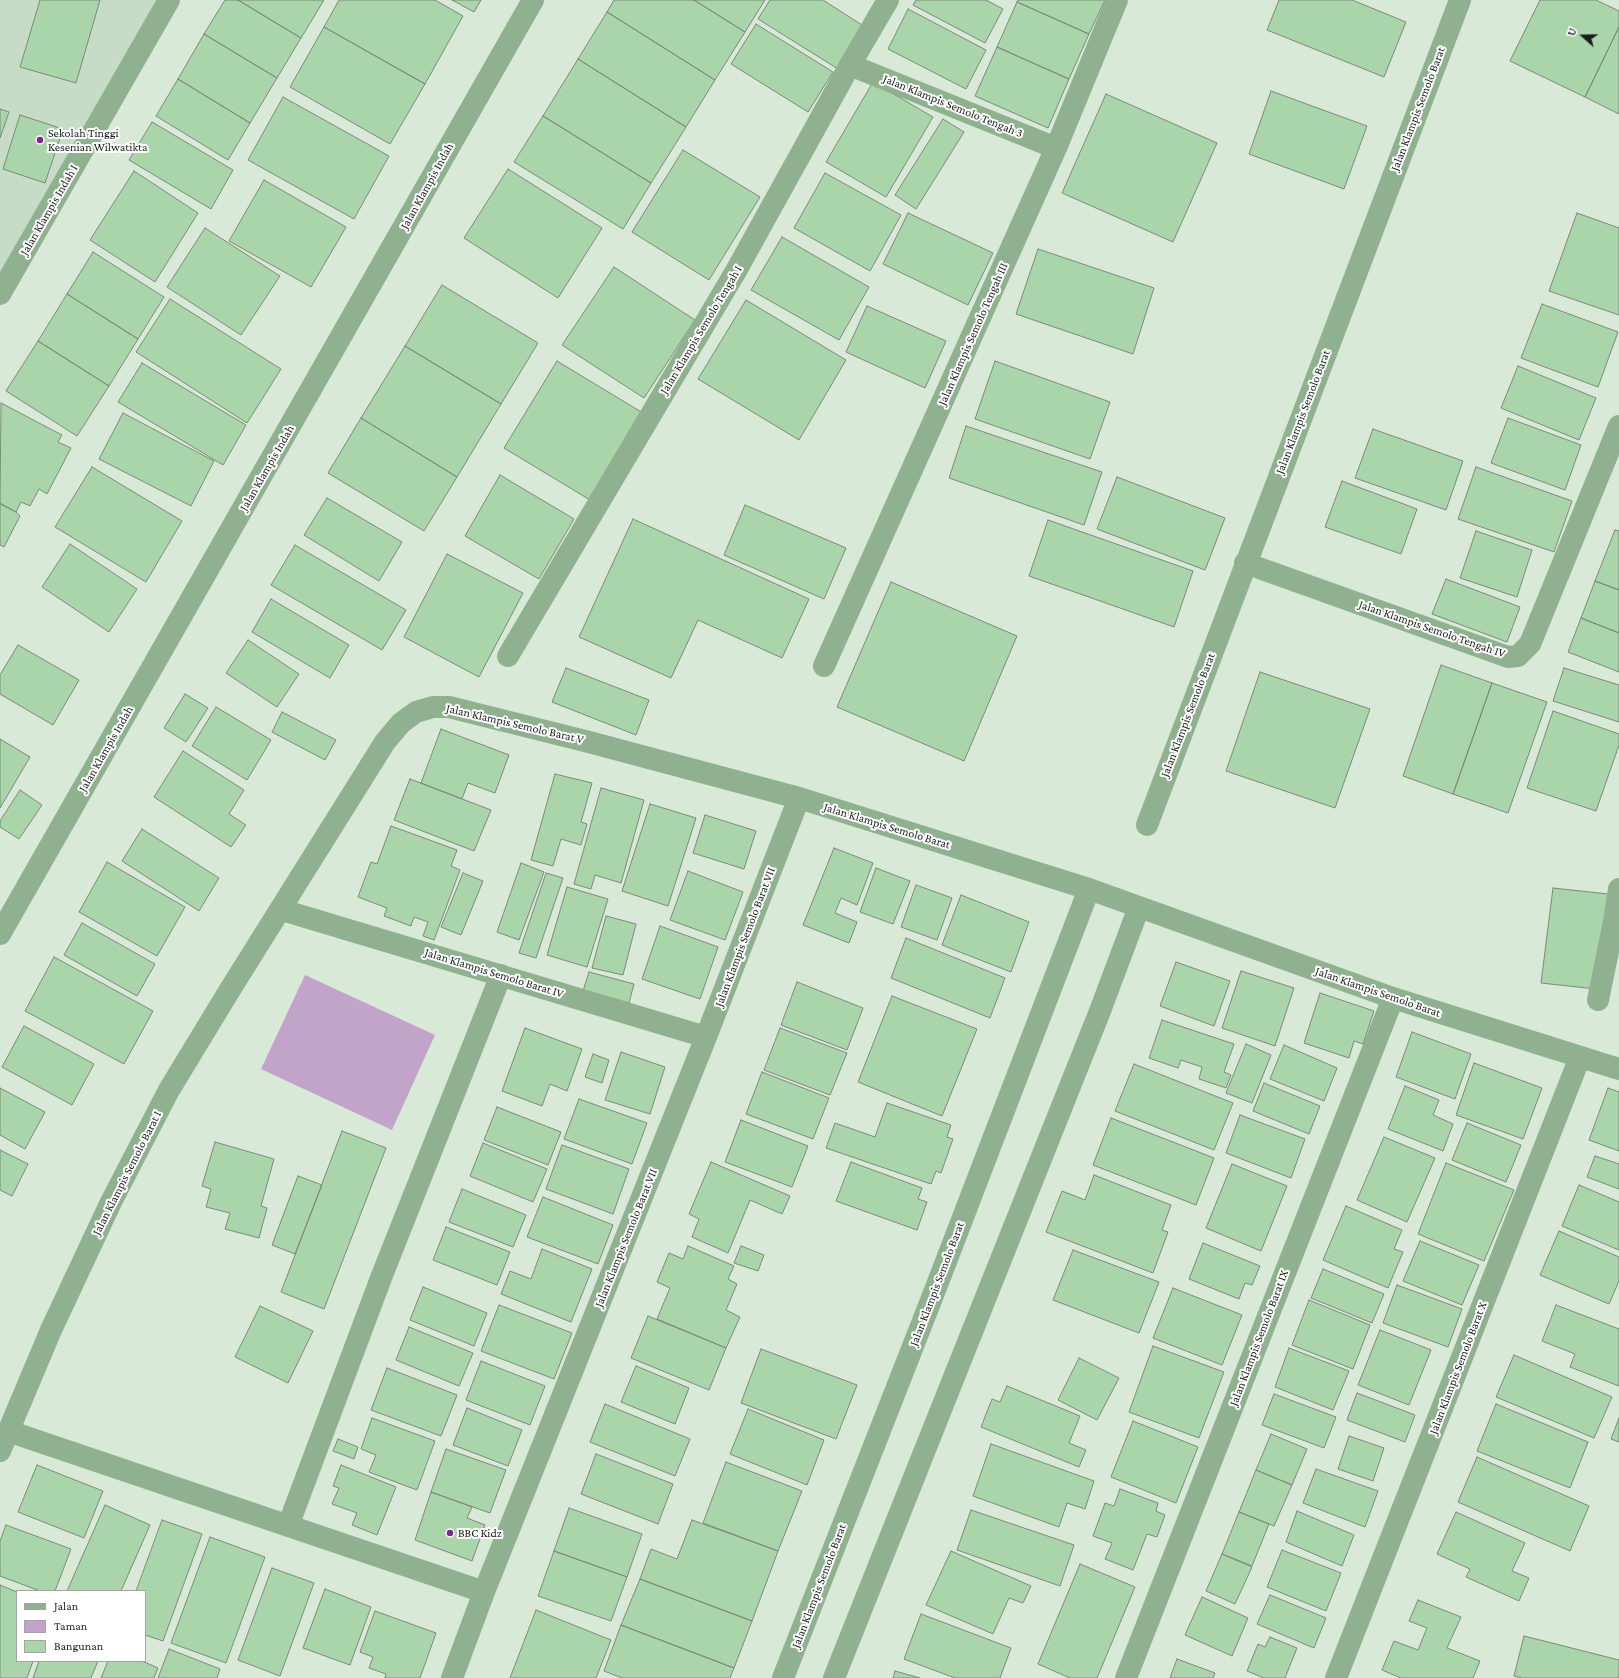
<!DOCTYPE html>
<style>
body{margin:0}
#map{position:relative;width:1619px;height:1678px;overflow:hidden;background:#d8e9d7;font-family:"Crimson Pro",serif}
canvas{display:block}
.legend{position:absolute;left:16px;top:1590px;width:130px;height:72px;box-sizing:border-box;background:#fff;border:1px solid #a3a5a3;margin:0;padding:5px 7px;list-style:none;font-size:12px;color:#191f19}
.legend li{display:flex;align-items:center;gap:8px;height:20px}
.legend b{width:20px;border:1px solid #a3a5a3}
.north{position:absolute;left:1563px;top:16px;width:40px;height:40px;-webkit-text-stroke:3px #fff;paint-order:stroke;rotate:290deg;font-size:11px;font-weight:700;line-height:16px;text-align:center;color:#191f19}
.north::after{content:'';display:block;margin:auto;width:14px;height:18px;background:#191f19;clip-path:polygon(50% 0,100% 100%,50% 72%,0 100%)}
</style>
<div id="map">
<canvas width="1619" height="1678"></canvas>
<ul class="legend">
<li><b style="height:5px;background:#8fb18f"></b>Jalan</li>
<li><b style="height:11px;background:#c2a4ca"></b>Taman</li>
<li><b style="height:11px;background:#aad5aa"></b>Bangunan</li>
</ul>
<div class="north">U</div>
</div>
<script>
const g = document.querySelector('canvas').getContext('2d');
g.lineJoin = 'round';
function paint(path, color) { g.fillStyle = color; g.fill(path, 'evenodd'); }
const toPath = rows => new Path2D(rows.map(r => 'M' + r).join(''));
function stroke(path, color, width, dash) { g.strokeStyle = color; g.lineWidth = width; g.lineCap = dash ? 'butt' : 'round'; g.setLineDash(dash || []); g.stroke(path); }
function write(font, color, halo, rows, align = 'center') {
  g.font = font + ' "Crimson Pro",serif'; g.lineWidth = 4; g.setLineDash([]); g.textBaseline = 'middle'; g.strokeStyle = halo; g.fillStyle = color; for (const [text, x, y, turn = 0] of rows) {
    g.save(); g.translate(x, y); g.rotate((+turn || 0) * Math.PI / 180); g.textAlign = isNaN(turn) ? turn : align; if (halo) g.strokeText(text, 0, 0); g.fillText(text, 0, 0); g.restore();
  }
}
paint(toPath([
 [0,0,161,0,0,281]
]), '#c6dcc6');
paint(toPath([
 [305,975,435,1035,392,1130,261,1069]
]), '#c2a4ca');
const building = toPath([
 [40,0,100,0,76,83,20,67,40,0],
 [225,0,238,0,301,38,277,78,204,34,225,0],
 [238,0,324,0,301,38,238,0],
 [339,0,435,0,463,16,425,84,324,27,339,0],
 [452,0,481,0,474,12,452,0],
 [614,0,694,0,745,32,715,80,607,12,614,0],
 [694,0,765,0,745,32,694,0],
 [770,0,823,0,865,27,838,69,758,19,770,0],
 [916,0,986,0,1003,9,985,43,913,5,916,0],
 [1018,0,1105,0,1089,34,1017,2,1018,0],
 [1279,0,1352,0,1406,22,1384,77,1267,30,1279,0],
 [1540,0,1596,0,1619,11,1619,27,1585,97,1510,61,1540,0],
 [1017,2,1089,34,1069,79,997,47,1017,2],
 [908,9,986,50,966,89,888,49,908,9],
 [607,12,715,80,686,127,578,59,607,12],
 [756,24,833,72,808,112,731,64,756,24],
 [324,27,425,84,390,144,290,87,324,27],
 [1619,27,1619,114,1585,97,1619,27],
 [204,34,277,78,250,123,178,79,204,34],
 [997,47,1069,79,1048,128,975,96,997,47],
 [578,59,686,127,651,183,543,116,578,59],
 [178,79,250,123,228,160,156,116,178,79],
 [873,82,933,117,886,197,826,162,873,82],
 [1271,91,1367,126,1344,189,1249,154,1271,91],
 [1106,94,1217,143,1173,242,1062,193,1106,94],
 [283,97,389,156,354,219,248,160,283,97],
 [0,109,9,112,0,138,0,109],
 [20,115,63,129,45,183,3,169,20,115],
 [543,116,651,183,623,229,514,162,543,116],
 [943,119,964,132,916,209,895,195,943,119],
 [152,122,233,170,211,209,129,160,152,122],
 [683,150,760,197,709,280,632,232,683,150],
 [508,169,602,228,558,298,464,238,508,169],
 [134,171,198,213,155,282,90,240,134,171],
 [825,173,901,215,870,271,794,228,825,173],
 [264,180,346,227,311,287,229,241,264,180],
 [908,213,993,253,968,305,883,264,908,213],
 [1577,213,1619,228,1619,315,1549,291,1577,213],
 [205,228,280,276,241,335,167,287,205,228],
 [782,237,869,287,839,340,751,290,782,237],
 [1038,249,1154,288,1133,354,1016,314,1038,249],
 [93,252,164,297,138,339,67,294,93,252],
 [614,267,695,320,644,398,562,345,614,267],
 [442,285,538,343,501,404,405,346,442,285],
 [67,294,138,339,109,386,38,341,67,294],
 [170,299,281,369,247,423,136,352,170,299],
 [746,300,846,360,799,440,698,379,746,300],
 [1542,304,1618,332,1598,387,1521,358,1542,304],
 [867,306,946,341,925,388,846,352,867,306],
 [38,341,109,386,77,436,6,391,38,341],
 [405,346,501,404,457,477,361,418,405,346],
 [557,361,643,413,590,500,504,448,557,361],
 [995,361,1110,402,1090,459,975,419,995,361],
 [142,363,246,425,223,465,118,402,142,363],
 [1518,366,1596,398,1579,440,1501,408,1518,366],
 [1,403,62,435,58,442,71,448,47,494,39,489,30,506,21,502,16,512,0,503,1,403],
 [123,413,214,461,191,506,99,459,123,413],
 [361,418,457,477,424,531,328,473,361,418],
 [1508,418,1581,445,1565,490,1491,463,1508,418],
 [966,426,1102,472,1084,525,949,478,966,426],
 [1373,429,1463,461,1446,510,1355,478,1373,429],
 [92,467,182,521,146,582,55,527,92,467],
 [1476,467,1572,501,1554,552,1458,519,1476,467],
 [500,475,574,519,539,579,465,536,500,475],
 [1117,477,1225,518,1205,570,1097,529,1117,477],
 [1342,481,1417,509,1401,554,1325,527,1342,481],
 [327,498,402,542,379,581,304,535,327,498],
 [0,504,16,512,20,516,4,547,0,545,0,504],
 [745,505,846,548,824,599,724,555,745,505],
 [633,519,809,599,782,658,698,620,671,678,579,637,633,519],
 [1048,520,1193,571,1174,627,1029,576,1048,520],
 [1615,530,1619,531,1619,590,1595,581,1615,530],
 [1476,531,1532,550,1517,597,1460,578,1476,531],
 [70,544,137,589,109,632,42,587,70,544],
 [295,545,406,610,382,650,271,585,295,545],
 [447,554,523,593,479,677,404,637,447,554],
 [1446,579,1520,607,1507,642,1432,614,1446,579],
 [1595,581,1619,590,1619,633,1581,618,1595,581],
 [891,582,1017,636,964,761,837,707,891,582],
 [271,599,349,645,330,678,252,632,271,599],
 [1581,618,1619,633,1619,672,1568,652,1581,618],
 [248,640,299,674,277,707,226,673,248,640],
 [18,645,79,680,53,725,0,694,0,675,18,645],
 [1441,665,1492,683,1453,794,1403,776,1441,665],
 [566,668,649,700,636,735,552,702,566,668],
 [1564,668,1619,685,1619,722,1553,701,1564,668],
 [1260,672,1370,709,1335,808,1226,771,1260,672],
 [1492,683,1547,702,1508,813,1453,794,1492,683],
 [185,694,208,708,186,742,164,728,185,694],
 [216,707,271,740,247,780,192,746,216,707],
 [1553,711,1619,734,1619,745,1596,811,1527,788,1553,711],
 [282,712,336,740,325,760,272,732,282,712],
 [441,729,509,755,495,793,468,783,462,799,421,783,441,729],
 [0,739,30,757,0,808,0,739],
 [183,751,244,790,229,814,246,825,231,847,154,797,183,751],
 [555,774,592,783,581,822,587,824,581,845,561,839,553,866,531,860,555,774],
 [410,779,491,810,474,851,394,820,410,779],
 [601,788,644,800,621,883,595,875,591,889,574,884,601,788],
 [20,790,42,805,19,839,0,827,0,821,20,790],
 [650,804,696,818,668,906,622,891,650,804],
 [705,815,756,831,744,869,693,853,705,815],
 [391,826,457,850,451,866,460,870,434,940,423,936,428,922,414,917,411,926,384,916,387,908,358,897,371,862,377,864,391,826],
 [142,829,219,878,199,911,122,861,142,829],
 [834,848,873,863,857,905,841,898,835,913,857,922,849,943,803,925,834,848],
 [107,862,185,907,157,956,79,912,107,862],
 [521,863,544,872,519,940,497,932,521,863],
 [876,868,910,881,893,924,860,912,876,868],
 [688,871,743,892,725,940,670,920,688,871],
 [463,873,483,881,461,935,441,927,463,873],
 [546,873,563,878,536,958,519,953,546,873],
 [916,885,952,898,937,940,901,927,916,885],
 [567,887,608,899,587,967,547,955,567,887],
 [1553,888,1608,894,1596,989,1541,983,1553,888],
 [961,895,1029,922,1011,972,942,945,961,895],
 [606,916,636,924,623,975,592,968,606,916],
 [82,923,155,964,137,996,64,955,82,923],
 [660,926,718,947,700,999,642,979,660,926],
 [906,938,1005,978,990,1018,891,978,906,938],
 [54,957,153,1011,124,1064,25,1011,54,957],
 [1176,962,1230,981,1214,1026,1160,1006,1176,962],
 [1241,971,1294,988,1275,1046,1222,1028,1241,971],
 [589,972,634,984,629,1003,583,991,589,972],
 [797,982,863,1008,847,1050,781,1025,797,982],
 [1320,993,1374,1011,1363,1044,1354,1041,1349,1058,1304,1043,1320,993],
 [892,996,977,1029,942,1116,858,1082,892,996],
 [1162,1020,1234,1044,1224,1072,1231,1075,1226,1088,1199,1079,1202,1067,1181,1060,1178,1068,1149,1058,1162,1020],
 [24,1026,94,1064,72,1105,2,1067,24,1026],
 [525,1028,582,1049,567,1091,550,1084,542,1106,502,1091,525,1028],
 [780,1028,847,1053,830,1095,764,1070,780,1028],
 [1412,1032,1471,1054,1455,1099,1396,1077,1412,1032],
 [1246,1044,1271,1055,1252,1103,1226,1093,1246,1044],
 [1284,1045,1337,1068,1324,1101,1270,1079,1284,1045],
 [621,1052,665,1067,650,1114,605,1100,621,1052],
 [593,1054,609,1060,602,1083,585,1077,593,1054],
 [1474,1063,1542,1088,1523,1139,1456,1115,1474,1063],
 [1134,1064,1233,1103,1214,1150,1115,1111,1134,1064],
 [762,1072,829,1098,813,1139,746,1114,762,1072],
 [1264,1083,1320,1106,1309,1134,1253,1111,1264,1083],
 [1405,1086,1439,1100,1433,1115,1453,1124,1443,1151,1388,1129,1405,1086],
 [0,1088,45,1112,25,1149,0,1135,0,1088],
 [1608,1088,1619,1092,1619,1151,1589,1140,1608,1088],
 [579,1099,647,1123,632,1164,564,1139,579,1099],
 [887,1103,951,1125,947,1137,953,1139,941,1173,936,1171,931,1184,826,1148,835,1123,875,1137,887,1103],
 [497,1107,561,1132,548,1165,484,1140,497,1107],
 [1240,1115,1305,1139,1291,1178,1226,1153,1240,1115],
 [1111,1118,1214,1158,1196,1205,1093,1165,1111,1118],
 [741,1120,808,1146,792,1187,725,1162,741,1120],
 [1467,1123,1521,1145,1506,1182,1452,1160,1467,1123],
 [342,1131,386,1148,324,1309,281,1292,342,1131],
 [1384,1137,1435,1158,1407,1222,1357,1200,1384,1137],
 [215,1142,274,1159,261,1206,267,1208,259,1238,225,1229,230,1213,206,1207,211,1189,202,1186,215,1142],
 [483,1143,547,1169,533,1202,470,1176,483,1143],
 [562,1145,629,1169,613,1214,546,1189,562,1145],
 [0,1150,28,1164,12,1196,0,1190,0,1150],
 [1595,1156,1619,1164,1619,1189,1587,1177,1595,1156],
 [711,1162,790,1196,782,1214,750,1200,728,1253,692,1237,699,1219,689,1214,711,1162],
 [851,1162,922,1188,918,1199,927,1202,917,1230,836,1201,851,1162],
 [1446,1163,1514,1190,1484,1261,1418,1234,1446,1163],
 [1232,1164,1287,1186,1261,1251,1206,1228,1232,1164],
 [1094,1175,1171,1205,1162,1230,1168,1232,1153,1273,1046,1232,1062,1191,1085,1200,1094,1175],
 [298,1176,322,1185,295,1254,272,1245,298,1176],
 [1579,1185,1619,1202,1619,1250,1562,1226,1579,1185],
 [462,1189,526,1215,513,1247,449,1222,462,1189],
 [543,1197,613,1225,598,1264,527,1237,543,1197],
 [1346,1206,1402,1230,1394,1249,1403,1252,1388,1288,1323,1260,1346,1206],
 [446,1227,510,1252,497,1285,433,1260,446,1227],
 [1559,1231,1619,1257,1619,1281,1609,1304,1540,1275,1559,1231],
 [1420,1241,1479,1265,1462,1305,1403,1281,1420,1241],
 [1203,1243,1260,1266,1252,1285,1245,1283,1239,1299,1189,1279,1203,1243],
 [688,1246,734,1266,728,1279,737,1284,726,1310,740,1317,726,1348,657,1319,670,1288,657,1282,669,1253,683,1259,688,1246],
 [741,1246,764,1255,758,1271,734,1263,741,1246],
 [542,1249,592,1269,571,1322,501,1294,510,1271,531,1279,542,1249],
 [1073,1250,1159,1282,1139,1333,1053,1300,1073,1250],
 [1323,1269,1384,1294,1372,1323,1311,1298,1323,1269],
 [1397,1285,1462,1309,1448,1347,1383,1323,1397,1285],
 [423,1287,487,1313,474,1346,410,1320,423,1287],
 [1173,1288,1242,1315,1222,1365,1153,1338,1173,1288],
 [1309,1300,1370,1325,1353,1369,1292,1345,1309,1300],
 [499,1305,572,1333,554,1379,481,1351,499,1305],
 [1556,1305,1619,1329,1619,1386,1570,1367,1575,1354,1542,1341,1556,1305],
 [260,1306,313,1331,288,1383,235,1357,260,1306],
 [648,1316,726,1348,709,1390,631,1358,648,1316],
 [409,1327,473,1353,459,1386,396,1360,409,1327],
 [1380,1330,1431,1350,1409,1405,1358,1385,1380,1330],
 [1153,1346,1224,1372,1199,1438,1129,1412,1153,1346],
 [1289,1348,1349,1371,1333,1410,1275,1387,1289,1348],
 [761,1349,857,1385,836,1439,741,1403,761,1349],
 [1514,1355,1612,1397,1594,1438,1496,1397,1514,1355],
 [1079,1358,1119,1378,1097,1420,1058,1400,1079,1358],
 [481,1361,545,1386,530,1425,466,1400,481,1361],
 [636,1366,689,1388,675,1424,621,1402,636,1366],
 [387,1368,457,1395,441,1436,371,1410,387,1368],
 [1007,1386,1080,1416,1069,1443,1086,1450,1079,1467,981,1427,992,1399,1000,1402,1007,1386],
 [1357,1393,1415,1415,1405,1442,1347,1420,1357,1393],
 [1274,1394,1336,1417,1324,1448,1262,1425,1274,1394],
 [605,1404,690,1439,675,1476,590,1442,605,1404],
 [1496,1404,1588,1442,1570,1488,1477,1451,1496,1404],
 [467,1408,522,1430,508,1466,453,1445,467,1408],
 [748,1409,824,1440,807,1485,730,1454,748,1409],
 [372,1418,435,1441,417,1490,369,1472,376,1455,361,1449,372,1418],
 [1619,1418,1619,1442,1611,1439,1619,1418],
 [1133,1421,1198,1447,1176,1503,1111,1477,1133,1421],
 [1271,1434,1307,1449,1292,1485,1256,1470,1271,1434],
 [1349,1436,1384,1448,1373,1481,1338,1469,1349,1436],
 [338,1439,358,1447,354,1459,333,1451,338,1439],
 [991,1444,1094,1481,1085,1509,1067,1503,1059,1527,973,1496,991,1444],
 [446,1449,506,1470,490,1513,431,1492,446,1449],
 [596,1454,673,1484,658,1524,581,1494,596,1454],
 [1477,1457,1589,1506,1570,1551,1458,1502,1477,1457],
 [726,1462,802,1491,778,1551,703,1523,726,1462],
 [37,1465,103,1491,84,1538,18,1512,37,1465],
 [341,1465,396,1487,377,1535,352,1525,357,1513,332,1504,339,1488,333,1486,341,1465],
 [1316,1469,1378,1491,1365,1527,1303,1503,1316,1469],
 [1256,1470,1292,1485,1274,1526,1239,1512,1256,1470],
 [1120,1489,1158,1503,1156,1511,1165,1515,1157,1537,1147,1534,1133,1570,1105,1559,1112,1543,1093,1536,1105,1503,1114,1506,1120,1489],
 [431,1492,472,1507,467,1518,485,1525,472,1561,415,1540,431,1492],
 [105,1505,150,1525,121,1591,67,1591,105,1505],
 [569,1508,642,1534,627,1577,554,1551,569,1508],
 [971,1510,1074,1545,1060,1586,957,1550,971,1510],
 [1297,1511,1354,1535,1342,1566,1286,1542,1297,1511],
 [1239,1512,1269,1524,1252,1566,1222,1554,1239,1512],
 [1456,1512,1525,1543,1512,1571,1529,1578,1519,1601,1466,1577,1470,1569,1437,1554,1456,1512],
 [162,1520,202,1534,163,1641,145,1635,145,1591,136,1591,162,1520],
 [692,1520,778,1551,752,1621,640,1579,651,1549,677,1559,692,1520],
 [6,1525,71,1549,55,1591,40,1591,0,1576,0,1541,6,1525],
 [210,1537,265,1557,226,1663,171,1643,210,1537],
 [1282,1550,1341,1573,1326,1611,1267,1587,1282,1550],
 [554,1551,627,1577,611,1621,538,1596,554,1551],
 [951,1551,1031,1586,1023,1603,1009,1598,993,1634,926,1605,951,1551],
 [1222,1554,1252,1567,1235,1604,1206,1591,1222,1554],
 [1080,1564,1135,1587,1097,1678,1070,1678,1038,1664,1080,1564],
 [272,1568,314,1583,280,1676,238,1660,272,1568],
 [640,1579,752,1621,734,1668,621,1625,640,1579],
 [0,1585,17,1592,17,1661,33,1661,27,1678,0,1678,0,1585],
 [325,1589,371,1607,350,1665,303,1648,325,1589],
 [1270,1595,1326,1618,1314,1648,1257,1624,1270,1595],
 [1202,1597,1248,1618,1232,1656,1185,1635,1202,1597],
 [1418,1600,1461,1617,1447,1648,1480,1661,1473,1678,1401,1678,1382,1670,1394,1641,1418,1650,1427,1628,1409,1621,1418,1600],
 [536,1610,611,1640,596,1678,510,1678,536,1610],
 [375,1611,436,1633,420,1678,385,1678,386,1674,369,1668,373,1657,360,1652,375,1611],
 [921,1614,1011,1648,1000,1678,955,1678,904,1659,921,1614],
 [621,1625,734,1668,730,1678,622,1678,604,1671,621,1625],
 [1524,1636,1619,1660,1619,1678,1522,1678,1514,1676,1524,1636],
 [1270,1637,1297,1648,1285,1678,1264,1678,1247,1671,1258,1644,1265,1647,1270,1637],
 [169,1649,220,1669,217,1678,158,1678,169,1649],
 [1177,1659,1215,1673,1213,1678,1170,1678,1177,1659],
 [39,1661,98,1661,91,1678,33,1678,39,1661],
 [108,1661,142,1661,158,1668,154,1678,101,1678,108,1661],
 [895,1671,920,1678,893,1678,895,1671]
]);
paint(building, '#aad5aa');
stroke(building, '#7b8a7a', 1);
stroke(toPath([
 [850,65,1056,148],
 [0,294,169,0],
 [1245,563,1508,657,1518,656,1530,644,1619,426],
 [508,656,736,271,850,65,888,0],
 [824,666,1056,148,1117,0],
 [1147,825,1460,0],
 [282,910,706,1037],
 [0,934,533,0],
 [1598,1000,1614,922,1619,889],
 [8,1431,484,1592],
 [0,1451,51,1330,111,1202,169,1090,231,988,385,742,401,723,416,712,433,707,449,707,589,742,799,798,1089,889,1393,998,1619,1069],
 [288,1526,381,1278,501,975],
 [452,1678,484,1592,706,1037,799,798],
 [783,1678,937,1285,1089,889],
 [834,1678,1100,1011,1139,907],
 [1126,1678,1393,998],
 [1336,1678,1580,1057]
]), '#8fb18f', 22);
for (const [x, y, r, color] of [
 [40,140,4,"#7d2593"],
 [450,1533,4,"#7d2593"]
]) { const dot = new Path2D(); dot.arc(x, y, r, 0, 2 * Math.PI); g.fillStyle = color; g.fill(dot); stroke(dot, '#fff', 1.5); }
write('12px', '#191f19', '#fff', [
 ["Jalan Klampis Semolo Tengah 3",953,106,22],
 ["Jalan Klampis Semolo Barat",1418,109,-69],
 ["Jalan Klampis Indah",427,186,-61],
 ["Jalan Klampis Indah I",49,210,-60],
 ["Jalan Klampis Semolo Tengah I",701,330,-59],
 ["Jalan Klampis Semolo Tengah III",973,334,-66],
 ["Jalan Klampis Semolo Barat",1303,412,-69],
 ["Jalan Klampis Indah",267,468,-60],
 ["Jalan Klampis Semolo Tengah IV",1432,629,19],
 ["Jalan Klampis Semolo Barat",1188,715,-69],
 ["Jalan Klampis Semolo Barat V",515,724,13],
 ["Jalan Klampis Indah",106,749,-60],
 ["Jalan Klampis Semolo Barat",887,826,17],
 ["Jalan Klampis Semolo Barat VII",745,937,-69],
 ["Jalan Klampis Semolo Barat IV",494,973,17],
 ["Jalan Klampis Semolo Barat",1378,992,19],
 ["Jalan Klampis Semolo Barat I",127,1173,-63],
 ["Jalan Klampis Semolo Barat VII",626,1238,-68],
 ["Jalan Klampis Semolo Barat",937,1284,-69],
 ["Jalan Klampis Semolo Barat IX",1259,1338,-69],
 ["Jalan Klampis Semolo Barat X",1458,1368,-69],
 ["Jalan Klampis Semolo Barat",819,1586,-69]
]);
write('12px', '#191f19', '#fff', [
 ["Sekolah Tinggi",48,133],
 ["Kesenian Wilwatikta",48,147],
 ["BBC Kidz",458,1533]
], 'left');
</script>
